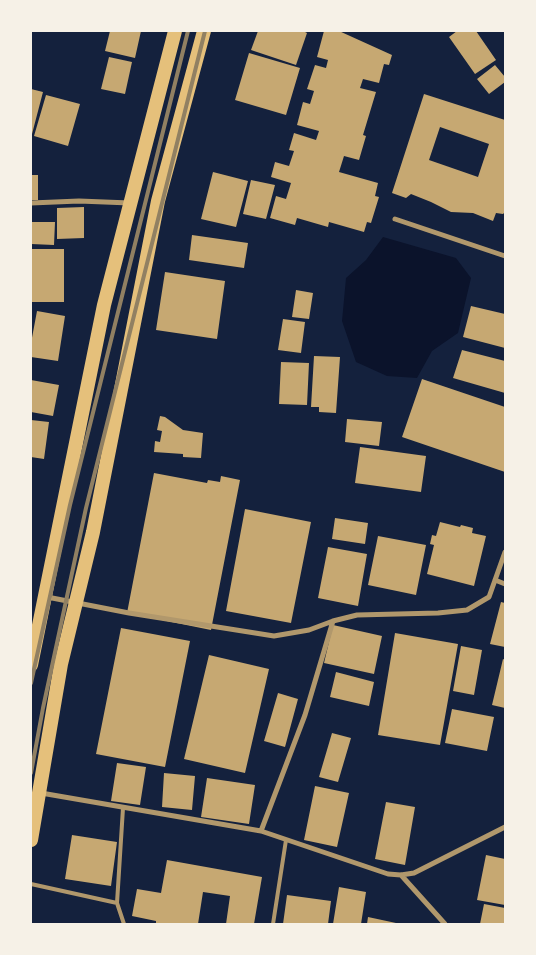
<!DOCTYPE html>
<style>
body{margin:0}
#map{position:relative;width:536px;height:955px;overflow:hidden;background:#14213d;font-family:Helvetica,sans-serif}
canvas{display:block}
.frame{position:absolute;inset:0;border:32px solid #f6f1e7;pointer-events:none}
</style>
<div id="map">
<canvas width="536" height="955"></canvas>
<div class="frame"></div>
</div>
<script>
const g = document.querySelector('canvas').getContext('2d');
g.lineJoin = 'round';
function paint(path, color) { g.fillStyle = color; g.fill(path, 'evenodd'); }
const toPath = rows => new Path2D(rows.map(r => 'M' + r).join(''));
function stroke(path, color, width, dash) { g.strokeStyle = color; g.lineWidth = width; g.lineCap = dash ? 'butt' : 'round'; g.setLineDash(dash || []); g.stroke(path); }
paint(toPath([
 [383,237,456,258,471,278,458,333,432,351,417,378,387,376,356,362,342,321,346,278,366,260]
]), '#0b132b');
paint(toPath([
 [110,31,141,31,135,58,105,51],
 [258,31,303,31,307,33,296,65,251,50],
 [324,31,339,31,392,55,389,65,384,64,379,83,363,79,360,88,376,92,363,135,366,136,359,160,344,156,339,172,378,183,375,196,379,197,371,223,367,222,364,232,329,222,328,227,297,218,295,225,270,218,276,196,286,199,291,183,271,177,275,162,289,166,294,151,289,150,294,133,316,140,319,131,297,125,303,102,310,104,314,91,307,89,315,65,326,68,328,60,317,57],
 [457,31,476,31,496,60,475,74,449,37],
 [249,53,300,68,286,115,235,100],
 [109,57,132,62,125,94,101,89],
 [495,65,505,77,505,82,489,94,477,79],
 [31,89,43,92,32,134,31,134],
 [424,94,505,120,505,212,503,214,496,213,493,221,473,213,451,212,431,202,411,194,406,198,392,193],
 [440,127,489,144,478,177,429,160],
 [46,95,80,104,68,146,34,136],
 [213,172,248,181,236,227,201,219],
 [31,175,38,175,38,200,31,200],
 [251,180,275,185,266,219,243,214],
 [84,207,84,238,57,239,57,208],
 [31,222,55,222,54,245,31,244],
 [192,235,248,243,244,268,189,260],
 [31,249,64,249,64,302,31,302],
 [165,272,225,281,217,339,156,330],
 [296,290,313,293,309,319,292,317],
 [471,306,505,314,505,348,463,337],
 [37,311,65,316,58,361,31,357,31,343],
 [283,319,305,322,301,353,278,350],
 [462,350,505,361,505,393,453,378],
 [314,356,340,357,336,413,319,412,319,407,311,407],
 [281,362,309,363,307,405,279,404],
 [422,379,505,407,505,472,402,437],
 [31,380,59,385,53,416,31,412],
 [160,416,165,417,183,430,203,433,201,458,183,457,183,454,154,452,155,441,160,442,162,431,157,430],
 [347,419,382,422,379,446,345,442],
 [31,420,49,422,44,459,31,457],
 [360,447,426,456,421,492,355,483],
 [154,473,207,483,208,480,220,482,221,476,240,480,211,630,127,613],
 [245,509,311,522,291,623,226,611],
 [335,518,368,523,365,544,332,539],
 [440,522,460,527,461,525,473,528,472,533,486,536,474,586,427,574,434,545,430,544,432,535,436,536],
 [378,536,426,545,416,595,368,585],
 [328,547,367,554,358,606,318,598],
 [501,602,505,603,505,647,490,644],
 [333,625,382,636,374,674,324,663],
 [121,628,190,641,165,767,96,754],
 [395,633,458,644,440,745,378,735],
 [461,646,482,650,474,695,453,691],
 [209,655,269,669,245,773,184,759],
 [503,659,505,660,505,708,492,705],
 [336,672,374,682,369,706,330,697],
 [278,693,298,699,285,747,264,741],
 [452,709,494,717,487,751,445,743],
 [332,733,351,738,338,782,319,777],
 [117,763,146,767,140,805,111,801],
 [164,773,195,776,192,810,162,807],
 [207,778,255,785,249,824,201,817],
 [315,786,349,793,337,847,304,840],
 [386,802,415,807,405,865,375,859],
 [72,835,117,842,111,886,65,879],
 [486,855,505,859,505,905,477,900],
 [167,860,262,877,254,924,226,924,230,896,203,892,198,924,156,924,156,921,132,916,137,889,161,893],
 [339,887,366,892,361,924,333,924],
 [287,895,331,901,328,924,283,924],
 [484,904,505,908,505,924,480,924],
 [368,917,396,923,396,924,367,924]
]), '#c6a872');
stroke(toPath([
 [123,808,117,903,124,924],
 [31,884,117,903],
 [273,924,286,840]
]), '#b1986c', 4);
stroke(toPath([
 [31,203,79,201,130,203],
 [395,219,505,256],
 [495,580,505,584],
 [47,597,129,613,274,636,309,630,333,621],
 [41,793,261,831,388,874,401,875,414,873,505,827],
 [261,831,305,715,333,621,357,615,438,613,467,610,489,597,505,552],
 [401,875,445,924]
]), '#b1986c', 5);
stroke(toPath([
 [31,665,104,305,175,31],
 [31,840,61,664,93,532,158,201,204,31]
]), '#e5c07b', 14);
stroke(toPath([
 [31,683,70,505,188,31],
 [31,773,43,708,86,508,205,31]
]), '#918062', 4);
</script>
